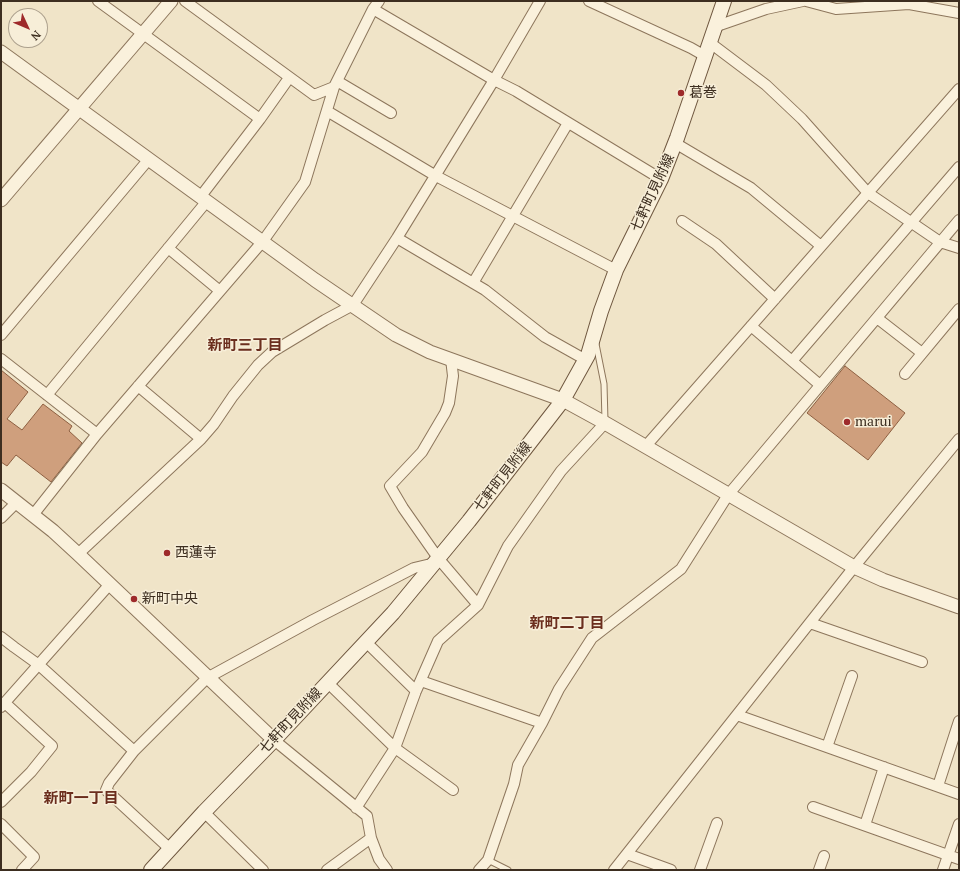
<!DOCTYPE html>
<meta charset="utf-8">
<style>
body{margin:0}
#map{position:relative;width:960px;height:871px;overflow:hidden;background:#f0e4c8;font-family:"PT Serif",serif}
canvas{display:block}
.frame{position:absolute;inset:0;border:2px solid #3d2e20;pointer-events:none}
.north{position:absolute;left:8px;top:8px;width:40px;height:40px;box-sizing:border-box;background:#f7eed8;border:1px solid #ada18e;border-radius:50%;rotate:134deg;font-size:11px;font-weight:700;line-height:16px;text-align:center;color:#3d2e20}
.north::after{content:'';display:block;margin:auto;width:14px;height:18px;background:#9e2a2b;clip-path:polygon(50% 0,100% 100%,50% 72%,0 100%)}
</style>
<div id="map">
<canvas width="960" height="871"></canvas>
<div class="frame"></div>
<div class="north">N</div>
</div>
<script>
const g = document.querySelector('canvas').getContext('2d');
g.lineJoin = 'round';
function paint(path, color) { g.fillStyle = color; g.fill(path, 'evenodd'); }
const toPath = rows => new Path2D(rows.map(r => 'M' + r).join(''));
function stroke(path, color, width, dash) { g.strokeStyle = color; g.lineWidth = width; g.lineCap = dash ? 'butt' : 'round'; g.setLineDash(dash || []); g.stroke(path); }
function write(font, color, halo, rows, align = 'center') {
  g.font = font + ' "PT Serif","Noto Sans JP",serif'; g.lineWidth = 3; g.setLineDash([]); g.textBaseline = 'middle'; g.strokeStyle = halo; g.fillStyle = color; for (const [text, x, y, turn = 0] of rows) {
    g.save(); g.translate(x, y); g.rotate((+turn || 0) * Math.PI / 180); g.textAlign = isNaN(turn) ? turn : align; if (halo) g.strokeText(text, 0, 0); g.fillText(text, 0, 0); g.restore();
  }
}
const building = toPath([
 [845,366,905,413,868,460,807,413,845,366],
 [1,370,28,392,7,419,22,430,43,404,72,426,69,431,82,443,51,482,16,455,7,466,1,462,1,370]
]);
paint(building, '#cf9f7d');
stroke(building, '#8d5f41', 1);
const service = toPath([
 [596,344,604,384,605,421],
 [488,860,508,870]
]);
const minor = toPath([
 [98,1,260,119],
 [185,1,314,95,334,87],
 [589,1,691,48,705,56],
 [806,1,836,9,909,4,959,13],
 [373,9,494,80,516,91,661,179],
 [714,27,766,9,803,1],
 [709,42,766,85,802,119,868,193,940,242,959,248],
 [337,81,391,113],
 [327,111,436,176,616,270],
 [675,143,751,188,821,246],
 [201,196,260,119,289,78],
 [682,221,716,244,775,299],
 [397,238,485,290,545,337,586,360],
 [168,248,220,291],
 [473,283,568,123],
 [877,318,922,353],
 [751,326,820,385],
 [1,335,149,159],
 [1,359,97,434],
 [451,359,453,376,449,403,445,413,422,452,390,486,403,508,438,558,478,605],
 [792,361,959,167],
 [905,374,959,309],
 [138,386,201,439],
 [47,395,207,201],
 [645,447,959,89],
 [33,515,97,434,263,241,305,182,334,87,373,9,379,1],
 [1,518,17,502],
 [78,554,201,439,214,424,233,396,258,365,272,352,325,320,353,305,397,238,494,80,540,1],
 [810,623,922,662],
 [1,637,14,647,39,665,134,751],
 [366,642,416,691],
 [421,681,542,723],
 [328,683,395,748,453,790],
 [1,707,110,584],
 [737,715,959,794],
 [274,740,367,816,371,838,379,859,387,870],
 [827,747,852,676],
 [938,786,959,721],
 [1,802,31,772,52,746,5,703],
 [813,807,959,859],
 [356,808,395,748,416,691,438,641,478,605,508,546,561,471,605,423],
 [204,812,263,870],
 [1,824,34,857,22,870],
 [865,825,884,767],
 [170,849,106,790,109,783,134,751,207,678,313,620,414,568,435,563],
 [627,854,671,870],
 [327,870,371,838],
 [479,870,488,860,514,784,518,765,542,723,559,689,592,638,681,569,728,495,959,220],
 [614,870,854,567,959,439],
 [700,870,717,823],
 [819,870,824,856],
 [943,870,959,824]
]);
const tertiary = toPath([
 [1,52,315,280,396,335,430,352,563,400,605,423,854,567,883,580,959,607],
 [1,200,171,1],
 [1,490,53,531,78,554,274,740]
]);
const secondary = toPath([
 [151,870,204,812,274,740,393,613,469,521,563,400,588,355,601,311,616,270,661,179,677,138,724,1]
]);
stroke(service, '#8d765c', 7);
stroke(minor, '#8d765c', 12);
stroke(tertiary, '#8d765c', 15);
stroke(secondary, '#6f573f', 16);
stroke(service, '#faf1dc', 5);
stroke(minor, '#faf1dc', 10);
stroke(tertiary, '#faf1dc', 13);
stroke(secondary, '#faf1dc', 14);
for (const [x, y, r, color] of [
 [681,93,4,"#9e2a2b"],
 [847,422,4,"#9e2a2b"],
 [167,553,4,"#9e2a2b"],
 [134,599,4,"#9e2a2b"]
]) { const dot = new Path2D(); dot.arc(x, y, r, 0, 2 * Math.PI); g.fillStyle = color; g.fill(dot); stroke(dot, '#f7eed8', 1.5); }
write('14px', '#3d2e20', '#f7eed8', [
 ["葛巻",689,93],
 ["marui",855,422],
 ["西蓮寺",175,553],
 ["新町中央",142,599]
], 'left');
write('14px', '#3d2e20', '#f7eed8', [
 ["七軒町見附線",653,193,-65],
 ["七軒町見附線",503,477,-52],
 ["七軒町見附線",291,721,-47]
]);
write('bold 15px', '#6b2e1e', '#f7eed8', [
 ["新町三丁目",245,346],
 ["新町二丁目",567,624],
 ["新町一丁目",81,799]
]);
</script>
